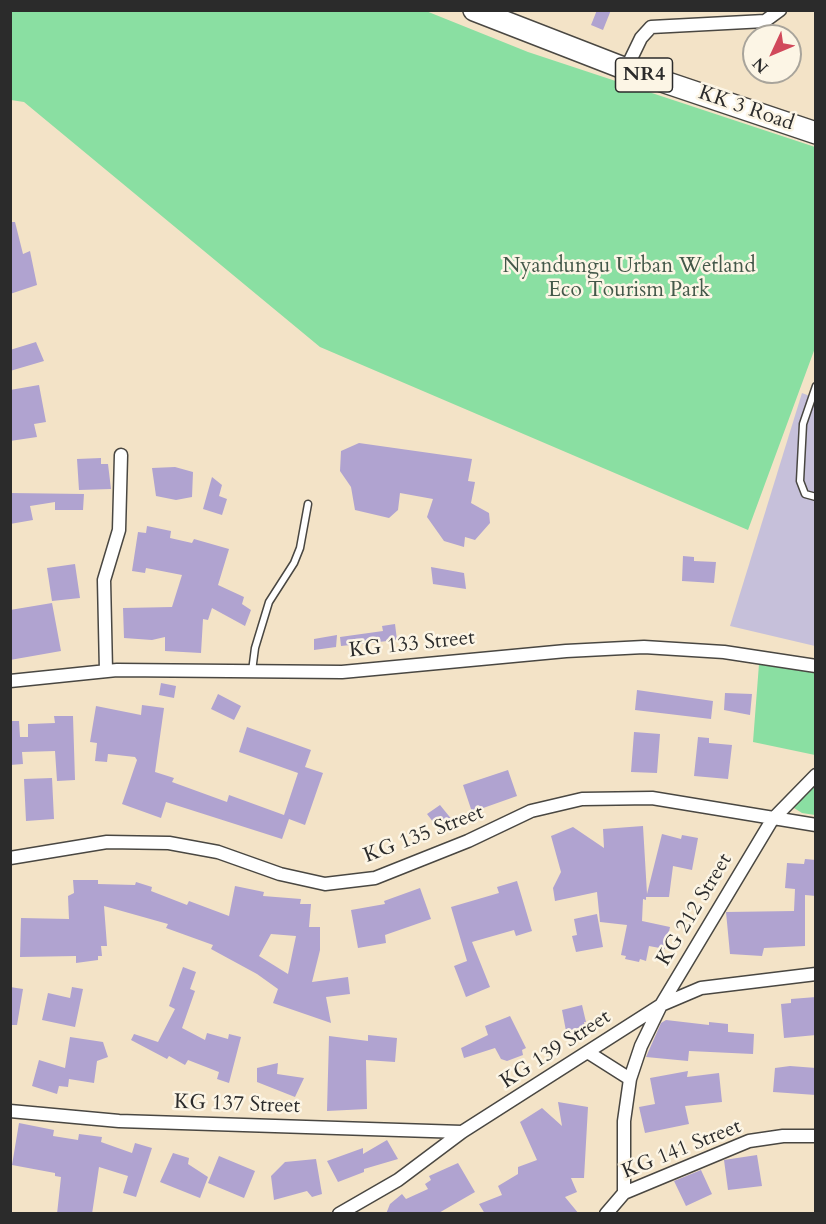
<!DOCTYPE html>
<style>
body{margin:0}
#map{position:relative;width:826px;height:1224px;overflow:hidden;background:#f3e3c7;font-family:Cardo,serif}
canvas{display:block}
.frame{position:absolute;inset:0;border:12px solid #2b2b2b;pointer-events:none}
.north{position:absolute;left:742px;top:24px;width:60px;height:60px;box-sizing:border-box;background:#fcf5e5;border:2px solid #a8a49b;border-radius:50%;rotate:226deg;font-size:16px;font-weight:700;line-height:24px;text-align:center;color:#2b2b2b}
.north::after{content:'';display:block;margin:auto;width:21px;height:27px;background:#d1495b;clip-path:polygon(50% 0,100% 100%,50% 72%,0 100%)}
</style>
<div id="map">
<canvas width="826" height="1224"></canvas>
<div class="frame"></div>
<div class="north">N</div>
</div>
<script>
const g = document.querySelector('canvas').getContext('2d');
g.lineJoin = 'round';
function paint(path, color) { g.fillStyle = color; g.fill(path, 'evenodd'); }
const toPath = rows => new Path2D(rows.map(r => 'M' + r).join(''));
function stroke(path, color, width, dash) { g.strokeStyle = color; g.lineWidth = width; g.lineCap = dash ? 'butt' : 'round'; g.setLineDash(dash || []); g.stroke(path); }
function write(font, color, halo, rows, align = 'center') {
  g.font = font + ' Cardo,serif'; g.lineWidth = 5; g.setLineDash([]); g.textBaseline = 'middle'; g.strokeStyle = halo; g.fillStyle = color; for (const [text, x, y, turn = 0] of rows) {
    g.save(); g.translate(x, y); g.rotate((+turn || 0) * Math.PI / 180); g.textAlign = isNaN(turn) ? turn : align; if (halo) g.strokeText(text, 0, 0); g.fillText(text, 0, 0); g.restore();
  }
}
paint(toPath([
 [802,393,815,398,815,646,730,626]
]), '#c6c0da');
paint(toPath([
 [11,10,426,11,528,52,815,147,815,348,748,530,320,347,24,102,11,100],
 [759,664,815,673,815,755,753,742],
 [815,783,815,815,802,813,794,808,796,802]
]), '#8adfa2');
paint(toPath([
 [597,10,611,10,603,30,591,25],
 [10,222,15,222,23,254,30,251,37,285,10,294],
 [36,342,44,361,10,371,10,350],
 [39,385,46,422,34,424,37,437,10,441,10,390],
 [359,443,472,459,468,481,475,482,471,503,489,513,490,523,475,540,465,537,464,547,444,541,427,517,433,499,400,493,398,510,389,518,355,510,351,487,340,471,341,451],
 [101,458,101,464,108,464,111,489,79,490,77,459],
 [175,467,193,472,192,497,176,500,156,496,152,468],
 [212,477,222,485,219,496,227,499,222,515,203,509],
 [10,493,84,494,83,510,55,510,55,502,30,506,33,520,10,524],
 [147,526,171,531,170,538,192,543,194,539,229,549,218,585,244,597,242,604,251,610,245,626,212,608,208,620,203,619,201,653,165,651,165,637,152,640,124,638,123,608,172,607,182,575,146,568,145,573,132,571,138,532,146,533],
 [683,556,694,557,694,561,716,562,714,583,682,581],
 [75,564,80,598,52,601,47,568],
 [431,567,464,573,466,589,433,584],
 [52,603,61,651,10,660,10,610],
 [395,624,397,640,341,646,340,637,383,631,382,626],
 [337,635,336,647,314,650,314,639],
 [161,683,176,686,174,698,159,695],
 [637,690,713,701,711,719,635,710],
 [725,693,752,694,750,715,724,710],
 [218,694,241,706,234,720,211,709],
 [142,705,164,708,155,772,174,778,172,782,227,802,229,795,284,815,298,773,239,752,247,727,311,750,305,767,323,773,305,825,289,819,282,839,166,802,161,818,122,804,137,760,135,757,108,754,107,762,95,761,97,743,90,742,96,706,141,715],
 [54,716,73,716,75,780,57,781,55,751,22,752,23,764,10,765,10,721,19,721,20,737,28,737,28,724,55,723],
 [634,732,660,734,657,773,631,772],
 [698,737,709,738,709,743,732,745,728,779,694,776],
 [508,770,517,796,472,812,463,785],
 [52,778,54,819,26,821,24,779],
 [440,805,453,821,440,831,427,814],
 [643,826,647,894,662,834,681,839,682,835,698,838,692,870,673,866,669,897,646,897,646,900,643,899,642,921,670,927,665,949,649,946,646,961,640,959,639,962,625,959,626,956,621,955,627,925,600,922,597,892,555,901,553,888,561,872,551,836,573,827,604,848,603,829],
 [805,859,816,860,816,896,805,895,805,946,764,948,762,956,730,954,726,912,794,911,795,889,785,888,787,863,804,864],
 [73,880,98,880,98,884,135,885,136,882,152,887,151,891,187,905,189,901,229,916,235,886,264,892,263,896,301,899,300,904,311,904,309,927,320,927,320,950,312,982,348,977,350,994,326,997,331,1023,273,1003,278,989,257,974,211,949,213,945,166,928,168,924,104,906,107,946,101,946,102,956,98,956,98,960,76,963,76,956,20,957,21,918,69,919,68,896,74,893],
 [271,934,296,936,288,974,259,956],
 [517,881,532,931,516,936,514,930,472,942,490,987,466,997,454,966,467,961,451,907,499,893,497,887],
 [420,888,431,919,385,935,386,943,358,948,351,910,385,904,384,901],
 [597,914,603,947,576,952,572,936,577,935,574,919],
 [183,967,196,972,190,989,195,991,182,1028,205,1040,207,1033,228,1039,229,1034,241,1037,229,1083,217,1079,219,1072,188,1060,185,1065,169,1056,167,1059,131,1040,134,1034,158,1042,175,1009,169,1006],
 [10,987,23,989,17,1025,10,1025],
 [72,987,83,989,75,1027,42,1020,48,993,70,998],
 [816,997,816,1035,784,1038,781,1004,791,1003,791,999],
 [582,1005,586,1022,584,1022,585,1027,566,1031,562,1010],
 [510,1016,526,1048,522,1050,523,1055,507,1061,501,1059,495,1048,464,1058,461,1048,488,1035,485,1026],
 [666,1020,709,1025,709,1022,728,1024,728,1032,754,1034,753,1054,689,1051,688,1061,646,1057,661,1023],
 [368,1035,397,1038,395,1062,366,1060,367,1109,327,1111,329,1036,368,1041],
 [70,1037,103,1042,108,1057,97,1061,94,1083,69,1079,68,1087,59,1086,57,1094,32,1086,39,1060,65,1068],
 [278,1063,277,1074,304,1078,295,1097,257,1082,257,1068],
 [790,1066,816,1068,816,1095,773,1092,775,1068],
 [688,1071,687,1077,719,1073,722,1102,685,1106,689,1124,645,1133,639,1107,655,1104,650,1078],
 [558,1102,588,1107,584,1178,571,1178,577,1192,565,1197,579,1214,485,1214,479,1204,502,1195,498,1186,518,1174,518,1167,537,1160,520,1122,542,1108,562,1126],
 [19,1123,54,1130,53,1136,78,1140,79,1134,102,1137,101,1142,132,1153,135,1143,152,1148,136,1197,123,1193,128,1176,99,1167,92,1214,57,1214,61,1177,55,1176,55,1173,12,1165],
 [387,1140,398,1159,364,1169,364,1172,338,1182,327,1161,363,1148,363,1154],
 [173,1153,189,1158,188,1164,208,1177,200,1198,160,1182],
 [757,1155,762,1186,728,1190,724,1160],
 [219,1156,255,1171,244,1198,208,1183],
 [316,1159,322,1194,312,1197,307,1191,274,1200,271,1176,285,1162],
 [458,1163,475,1192,437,1214,386,1214,390,1204,402,1194,406,1199,428,1189,425,1184,431,1180,429,1176],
 [701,1170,712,1194,686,1206,674,1181]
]), '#b0a3d0');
const lane = toPath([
 [816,386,803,424,800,481,805,494,816,497],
 [252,671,255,648,269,602,294,563,300,548,308,504]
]);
const street = toPath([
 [626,69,641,38,651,27,765,21,780,10],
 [106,671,104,580,119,530,121,455],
 [10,681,117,670,342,672,566,651,644,647,724,652,816,666],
 [10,858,107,842,169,843,218,852,280,874,325,884,375,878,468,841,531,811,582,799,652,798,816,825],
 [589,1053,630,1079],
 [10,1111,119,1121,462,1132],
 [624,1193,624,1121,630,1079,641,1046,661,1005,772,820,816,775],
 [339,1214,398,1180,462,1132,661,1005,701,988,816,974],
 [606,1214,624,1193,749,1141,783,1136,816,1136]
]);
const highway = toPath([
 [474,10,626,69,816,133]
]);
stroke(lane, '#494742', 9);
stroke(street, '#494742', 15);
stroke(highway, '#494742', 24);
stroke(lane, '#fff', 6);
stroke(street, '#fff', 12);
stroke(highway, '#fff', 21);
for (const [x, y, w] of [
 [644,75,57]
]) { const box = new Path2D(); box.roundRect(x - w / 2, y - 17, w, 34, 4.5); g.fillStyle = '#fcf5e5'; g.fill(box); stroke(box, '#2b2b2b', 1.5); }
write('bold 20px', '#2b2b2b', null, [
 ["NR4",644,75]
]);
write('21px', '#2b2b2b', '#fcf5e5', [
 ["KK 3 Road",746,109,19],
 ["KG 133 Street",412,645,-6],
 ["KG 135 Street",424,835,-21],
 ["KG 212 Street",695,910,-59],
 ["KG 139 Street",556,1050,-33],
 ["KG 137 Street",237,1105,2],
 ["KG 141 Street",682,1150,-22]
]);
write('21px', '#435849', '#fcf5e5', [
 ["Nyandungu Urban Wetland",629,267],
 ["Eco Tourism Park",629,291]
]);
</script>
